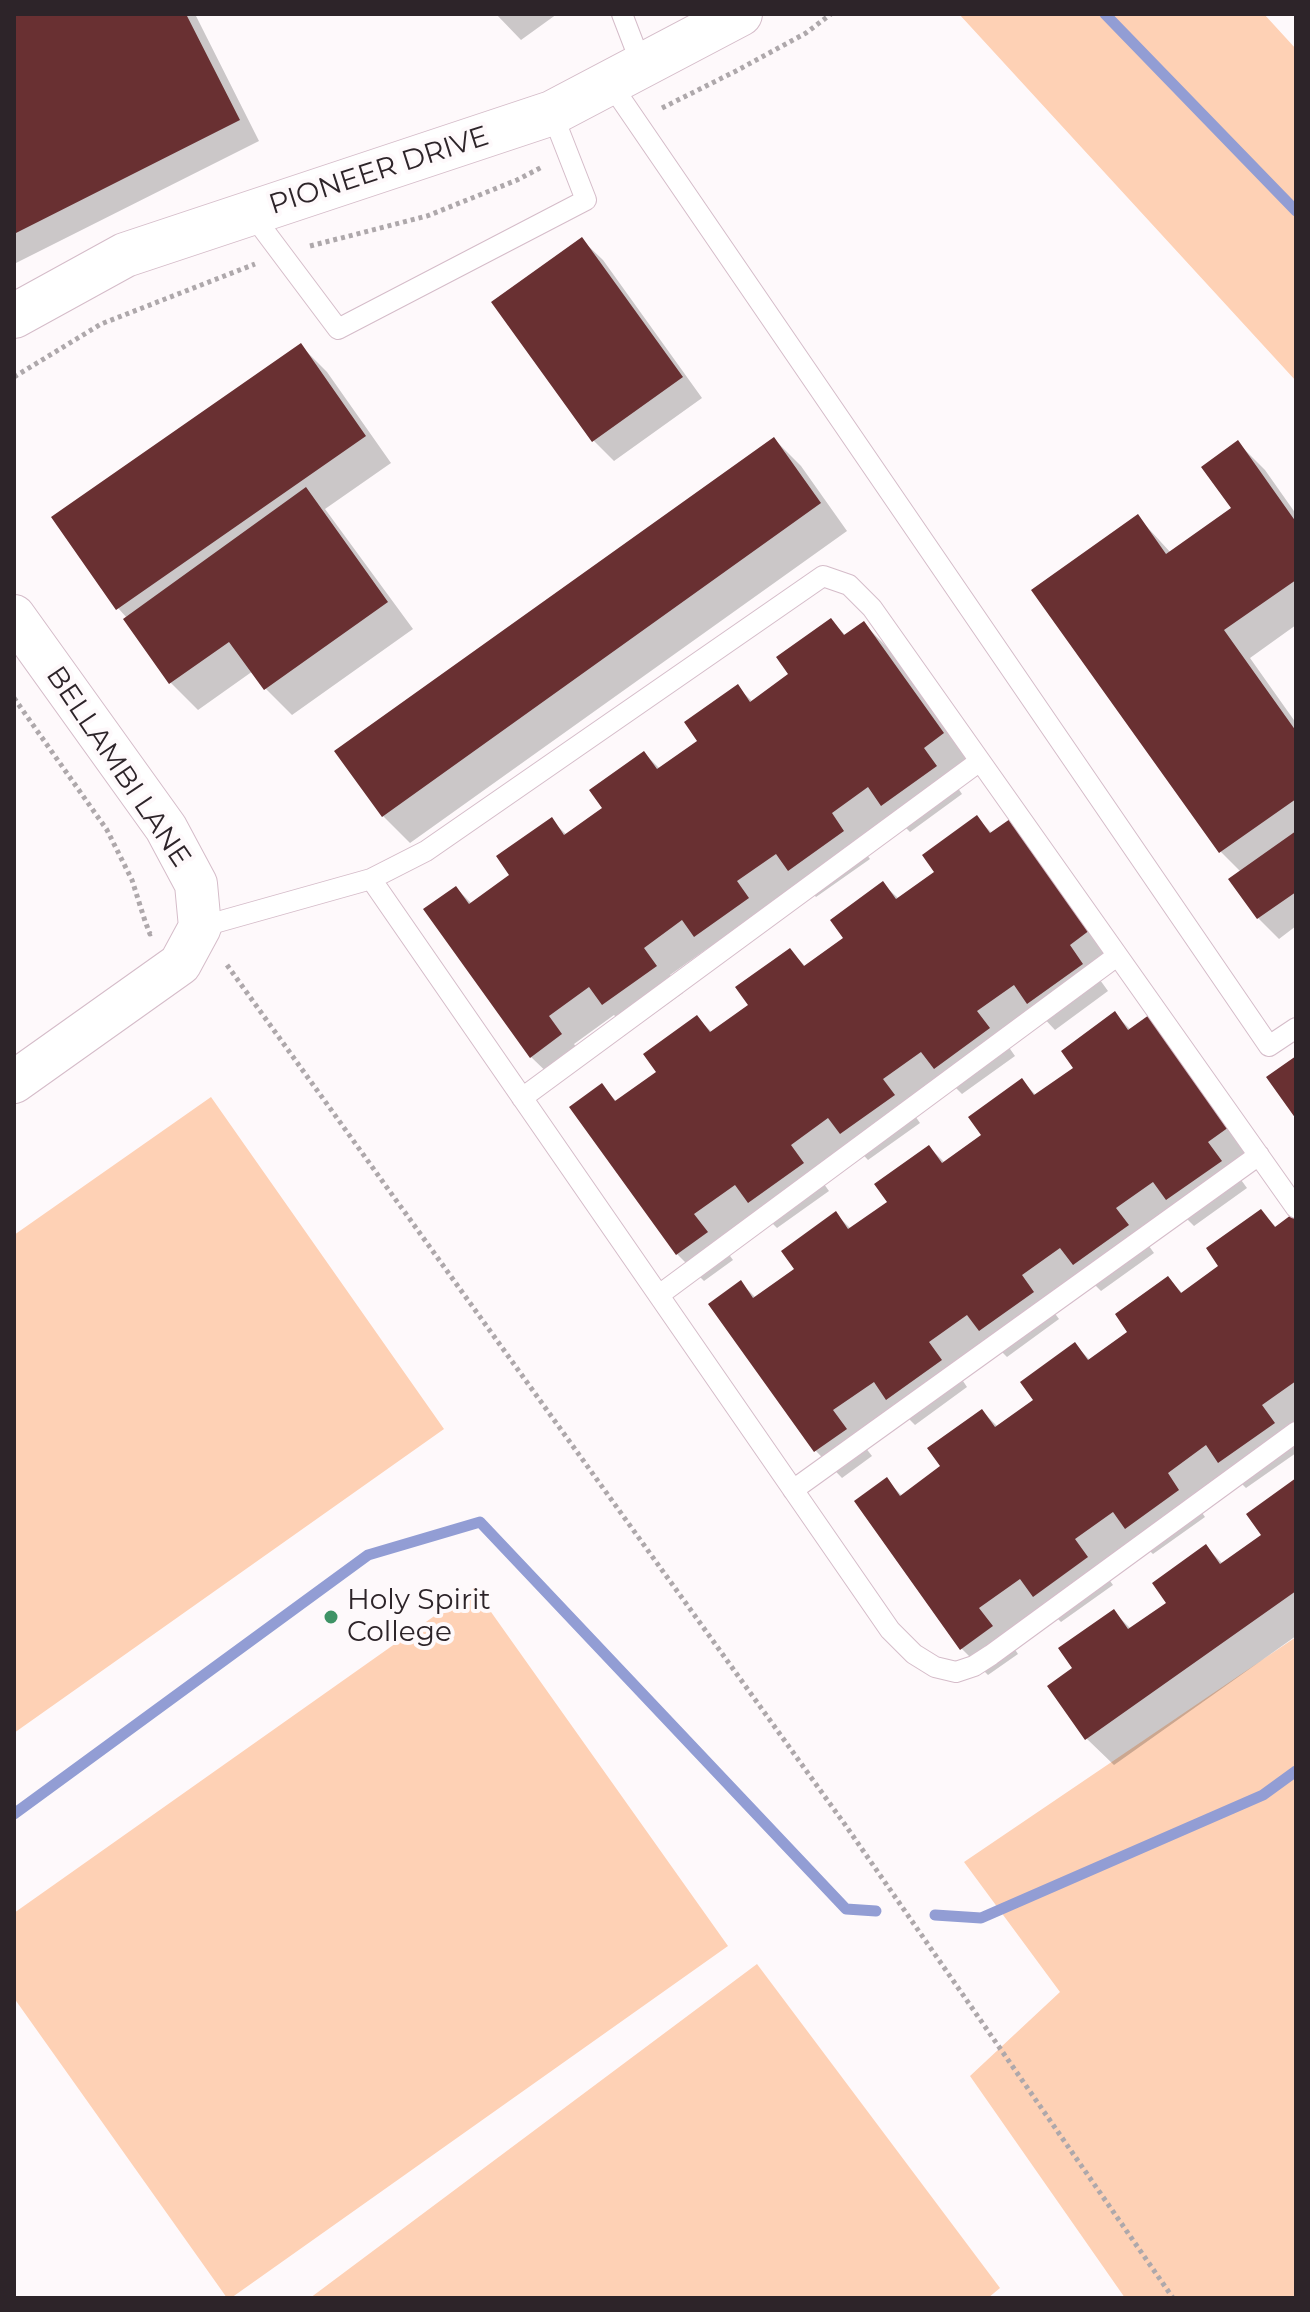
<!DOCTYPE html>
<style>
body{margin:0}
#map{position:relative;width:1310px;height:2312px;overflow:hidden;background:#fef9fb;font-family:Montserrat,sans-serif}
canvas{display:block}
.frame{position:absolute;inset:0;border:16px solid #2d2429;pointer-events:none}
</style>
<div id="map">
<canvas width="1310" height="2312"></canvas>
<div class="frame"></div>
</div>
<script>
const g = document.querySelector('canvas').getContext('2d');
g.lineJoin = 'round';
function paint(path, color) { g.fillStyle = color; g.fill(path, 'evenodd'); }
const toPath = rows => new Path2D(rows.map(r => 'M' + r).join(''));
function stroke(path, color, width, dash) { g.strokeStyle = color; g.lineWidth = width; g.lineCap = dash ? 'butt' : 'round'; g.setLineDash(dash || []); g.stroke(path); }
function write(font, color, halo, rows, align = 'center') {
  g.font = font + ' Montserrat,sans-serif'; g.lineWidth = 8; g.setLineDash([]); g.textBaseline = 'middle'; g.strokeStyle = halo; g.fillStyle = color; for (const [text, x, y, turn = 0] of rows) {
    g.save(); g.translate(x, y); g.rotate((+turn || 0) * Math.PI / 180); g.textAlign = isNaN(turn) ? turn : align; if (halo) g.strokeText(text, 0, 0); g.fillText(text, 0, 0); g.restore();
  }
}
paint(toPath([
 [959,14,1264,14,1296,49,1296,381],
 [211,1097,444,1429,14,1733,14,1235],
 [474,1588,728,1946,231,2298,227,2298,14,1998,14,1913],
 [1296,1637,1296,2298,1125,2298,970,2076,1060,1992,964,1862],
 [757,1964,1000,2288,988,2298,310,2298]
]), '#fed1b5');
paint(toPath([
 [14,14,195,14,259,141,14,264],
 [496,14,557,14,521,40],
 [582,240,603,260,702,398,614,461,593,440],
 [300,345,327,372,391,463,325,509,413,629,292,715,266,689,253,671,198,710,171,683,125,619,127,618,118,608],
 [774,439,801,466,847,531,410,843,383,816],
 [1238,443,1265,470,1296,514,1296,625,1250,658,1296,723,1296,926,1279,939,1258,918,1231,880,1241,872,1221,852,1034,590,1138,517,1171,553,1234,509],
 [831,620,846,636,864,624,890,650,969,760,949,775,962,794,910,832,893,815,857,841,870,859,816,897,801,881,762,909,774,925,722,962,708,948,670,975,683,993,630,1031,614,1015,574,1044,587,1062,558,1083,531,1057,456,888,472,904,512,875,551,820,567,835,605,808,644,753,660,769,700,741,737,687,753,702,791,674],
 [977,818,1116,958,1095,973,1108,991,1055,1030,1039,1013,1003,1039,1015,1056,962,1094,947,1079,908,1106,920,1123,868,1160,854,1145,816,1173,829,1191,777,1228,761,1212,719,1241,733,1260,704,1281,677,1254,572,1108,602,1086,617,1102,658,1073,697,1018,713,1033,751,1006,790,951,806,967,846,938,883,884,899,899,937,872],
 [1115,1014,1254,1154,1233,1169,1247,1188,1194,1226,1178,1210,1141,1235,1154,1253,1101,1291,1085,1275,1047,1303,1059,1319,1007,1357,992,1342,955,1369,967,1387,915,1425,899,1409,858,1438,872,1456,842,1478,816,1451,710,1304,741,1283,756,1298,796,1269,836,1214,851,1229,890,1202,929,1147,945,1163,984,1135,1022,1081,1037,1096,1076,1069],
 [1261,1212,1277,1228,1296,1216,1296,1427,1288,1433,1296,1445,1296,1453,1246,1488,1231,1473,1193,1500,1205,1517,1153,1554,1138,1540,1100,1567,1113,1585,1061,1622,1045,1606,1005,1635,1018,1654,988,1675,961,1648,887,1480,902,1496,943,1467,982,1411,998,1427,1035,1400,1075,1345,1091,1361,1130,1333,1168,1278,1183,1294,1221,1266],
 [1296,1480,1296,1636,1114,1765,1087,1739,1075,1669,1113,1611,1131,1629,1169,1603,1206,1547,1223,1564,1264,1536]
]), '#0003');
stroke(toPath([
 [1105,14,1296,211],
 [14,1814,368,1555,480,1522,846,1909,876,1911],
 [935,1915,981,1918,1263,1795,1296,1771]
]), '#929dd4', 11);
paint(toPath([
 [14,14,186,14,240,120,14,234],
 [582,237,683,377,592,442,491,302],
 [301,343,366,436,116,610,51,517],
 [774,437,821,503,382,817,334,751],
 [1238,440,1296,522,1296,580,1224,630,1296,731,1296,799,1219,853,1031,590,1138,514,1166,554,1231,508,1201,467],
 [306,487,388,602,264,690,229,642,169,684,123,619],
 [831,618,844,635,864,621,944,733,924,748,937,766,881,806,868,787,832,813,844,831,788,871,776,854,737,881,749,898,694,937,682,920,644,948,657,966,602,1005,589,987,549,1016,562,1034,530,1058,423,909,456,886,469,904,509,875,496,856,552,817,564,835,602,808,589,790,644,751,657,769,697,741,684,722,738,684,750,702,788,674,776,657],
 [977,815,990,833,1010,819,1090,930,1070,945,1083,964,1027,1004,1014,985,977,1011,990,1028,934,1069,921,1052,883,1079,895,1095,840,1134,828,1118,791,1145,804,1163,748,1203,735,1185,694,1214,708,1232,676,1255,569,1107,602,1083,615,1101,656,1072,643,1054,697,1015,710,1032,748,1005,735,987,790,948,804,966,843,938,830,920,883,881,896,899,934,872,922,855],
 [1296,831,1296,892,1257,919,1228,879],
 [1115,1011,1128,1030,1149,1015,1229,1127,1208,1142,1222,1161,1166,1200,1153,1182,1116,1208,1129,1225,1073,1265,1060,1248,1022,1275,1034,1292,979,1331,967,1315,929,1342,942,1360,886,1400,874,1382,833,1410,847,1429,814,1452,708,1304,741,1280,753,1298,794,1269,781,1251,836,1211,848,1229,887,1202,874,1184,929,1145,942,1163,981,1135,968,1117,1022,1078,1034,1095,1073,1068,1061,1051],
 [1296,1056,1296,1119,1266,1077],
 [1261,1209,1275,1227,1295,1212,1296,1214,1296,1381,1262,1405,1275,1423,1218,1463,1206,1445,1168,1473,1179,1490,1125,1529,1113,1512,1075,1539,1088,1557,1033,1597,1020,1579,979,1608,993,1626,960,1650,854,1501,887,1477,900,1496,940,1466,927,1448,982,1409,995,1427,1033,1400,1020,1382,1075,1342,1088,1360,1127,1332,1115,1314,1168,1276,1181,1293,1218,1266,1206,1248],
 [1296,1478,1296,1591,1085,1740,1047,1686,1072,1668,1058,1648,1114,1609,1128,1629,1166,1603,1152,1583,1206,1544,1220,1564,1261,1535,1246,1514]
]), '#693032');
const service = toPath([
 [622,14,642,66],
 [610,83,1269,1046,1296,1028],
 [251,213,338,329,586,200,552,113],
 [371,879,890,1630,914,1654,935,1667,956,1672,974,1666,991,1655,1296,1432],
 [200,927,371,879,426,851,823,576,849,585,872,608,1296,1208],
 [522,1098,980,761],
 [659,1295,1117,956],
 [793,1490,1259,1155]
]);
const minor = toPath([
 [14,616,166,828,196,884,200,927,180,964,14,1082]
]);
const secondary = toPath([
 [14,316,125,255,552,113,740,14]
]);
stroke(service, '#d5bcc9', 22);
stroke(minor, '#d5bcc9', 44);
stroke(secondary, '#d5bcc9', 46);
stroke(toPath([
 [662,108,736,71,806,33,831,14],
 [310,246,427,216,517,180,542,167],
 [14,377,101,324,255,264],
 [14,698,107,830,132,880,145,921,150,934,152,933],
 [227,965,846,1826,1173,2298]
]), '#aea8ab', 5, [4, 4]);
stroke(service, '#fff', 20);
stroke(minor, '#fff', 42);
stroke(secondary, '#fff', 44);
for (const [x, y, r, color] of [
 [331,1617,8,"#3f9366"]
]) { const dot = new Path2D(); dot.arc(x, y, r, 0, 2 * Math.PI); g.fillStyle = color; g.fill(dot); stroke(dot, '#fef9fb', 3); }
write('28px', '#2d2429', '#fef9fb', [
 ["PIONEER DRIVE",379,171,-18],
 ["BELLAMBI LANE",118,767,56]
]);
write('28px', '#2d2429', '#fef9fb', [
 ["Holy Spirit",347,1601],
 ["College",347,1633]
], 'left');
</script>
